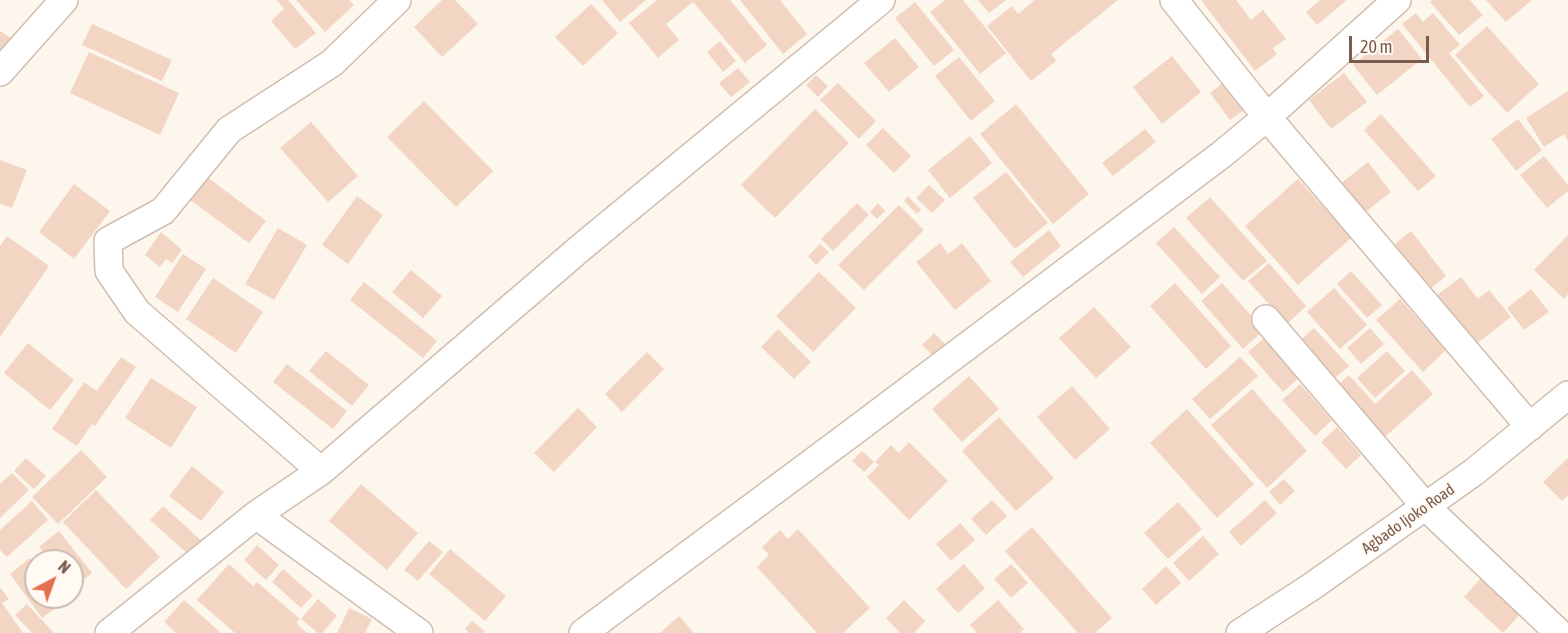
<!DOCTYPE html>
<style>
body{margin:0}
#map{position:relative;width:1568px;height:633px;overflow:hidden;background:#fdf6ec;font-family:"Asap Condensed",sans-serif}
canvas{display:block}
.north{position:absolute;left:24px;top:549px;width:60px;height:60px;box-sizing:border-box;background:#fffaf3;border:2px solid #cabbb1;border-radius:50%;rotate:41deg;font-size:16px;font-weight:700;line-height:24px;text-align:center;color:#7a5c4d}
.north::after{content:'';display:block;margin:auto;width:21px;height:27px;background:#e76f51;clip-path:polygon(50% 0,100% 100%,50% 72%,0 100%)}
.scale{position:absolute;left:1349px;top:36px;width:80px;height:27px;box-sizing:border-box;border:3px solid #7a5c4d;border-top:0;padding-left:8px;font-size:18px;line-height:21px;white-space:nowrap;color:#7a5c4d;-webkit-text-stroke:4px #fffaf3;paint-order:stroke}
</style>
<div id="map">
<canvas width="1568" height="633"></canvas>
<div class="north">N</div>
<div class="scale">20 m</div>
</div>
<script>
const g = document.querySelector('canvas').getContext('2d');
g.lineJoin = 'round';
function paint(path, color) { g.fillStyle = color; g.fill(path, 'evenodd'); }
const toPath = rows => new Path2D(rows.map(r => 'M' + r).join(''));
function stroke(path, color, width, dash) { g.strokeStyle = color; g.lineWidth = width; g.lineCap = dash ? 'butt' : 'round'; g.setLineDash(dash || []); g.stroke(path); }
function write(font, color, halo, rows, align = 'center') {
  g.font = font + ' "Asap Condensed",sans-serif'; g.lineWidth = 4.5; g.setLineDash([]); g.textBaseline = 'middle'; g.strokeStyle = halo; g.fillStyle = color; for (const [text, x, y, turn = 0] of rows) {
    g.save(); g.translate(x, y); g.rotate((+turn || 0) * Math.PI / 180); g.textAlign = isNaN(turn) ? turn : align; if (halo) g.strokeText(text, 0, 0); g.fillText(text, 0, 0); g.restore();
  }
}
paint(toPath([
 [277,0,288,0,316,33,295,49,271,21,284,9],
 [296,0,349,0,354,5,325,32],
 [442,0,455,0,478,24,442,57,414,27],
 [602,0,646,0,620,22],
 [657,0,730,0,767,45,745,63,693,2,666,24,679,40,658,58,629,23],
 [740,0,780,0,807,34,783,54],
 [945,0,963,0,1006,53,980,74,930,12],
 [978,0,1006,0,989,13],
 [1035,0,1118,0,1051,54,1056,61,1031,81,987,26,1012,6,1018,14],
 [1201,0,1236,0,1251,20,1263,10,1286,39,1273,48,1277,54,1255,71],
 [1320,0,1347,0,1317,25,1306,12],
 [1432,0,1470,0,1483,15,1459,35,1430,2],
 [1486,0,1532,0,1506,22],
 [915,2,954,50,934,66,895,18],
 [591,4,618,33,583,66,555,37],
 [1416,13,1423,22,1433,13,1460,45,1449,53,1484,96,1470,107,1402,24],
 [92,24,172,60,162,81,82,45],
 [1487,26,1539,84,1507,113,1455,55],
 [1398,29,1422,59,1377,95,1353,65],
 [0,31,14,40,0,52],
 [895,38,919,67,889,92,864,63],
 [720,41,736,61,723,72,707,52],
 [89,52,179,93,160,135,70,93],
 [1172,56,1201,92,1162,124,1133,87],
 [959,57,995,101,971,121,935,76],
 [738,68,750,82,731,97,719,83],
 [1344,73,1367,102,1331,129,1309,100],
 [816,75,828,86,818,97,806,85],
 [1228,79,1249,106,1230,120,1210,93],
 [838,83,876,121,859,139,820,100],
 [1568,91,1568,141,1564,134,1544,147,1526,118],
 [424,101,493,171,456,207,387,137],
 [1016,104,1089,194,1053,224,980,134],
 [815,109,849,143,775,218,741,185],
 [1381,114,1436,176,1418,191,1364,130],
 [1518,119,1542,150,1516,171,1491,139],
 [311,122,358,176,328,202,280,148],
 [883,128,911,156,894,173,866,145],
 [1145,129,1156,142,1113,176,1102,163],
 [970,136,992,163,950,198,928,170],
 [1544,156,1568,185,1568,191,1547,208,1520,175],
 [0,160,27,170,12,208,0,204],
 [1368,162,1391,192,1363,214,1340,184],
 [1006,172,1048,223,1015,249,973,198],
 [203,174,266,221,249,243,186,197],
 [1298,179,1351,238,1298,285,1245,226],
 [74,184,110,211,74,259,39,232],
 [929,185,945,200,932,213,916,198],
 [357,196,383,215,348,264,322,245],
 [908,196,921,210,917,214,904,201],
 [1210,197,1267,261,1243,281,1186,218],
 [857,203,869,215,833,251,821,239],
 [878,203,885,211,877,219,870,212],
 [899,205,924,230,864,290,838,265],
 [1174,227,1220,277,1202,294,1156,243],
 [278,228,307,245,274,300,245,284],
 [1049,230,1061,246,1023,277,1010,262],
 [1411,231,1446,276,1430,289,1395,244],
 [161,232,182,250,172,263,166,259,160,267,145,255],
 [1568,235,1568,294,1564,299,1534,270],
 [7,236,49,266,0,337,0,246],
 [940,243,948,254,962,243,991,281,955,310,916,262],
 [820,244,829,252,816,265,808,256],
 [183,254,206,269,178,312,155,297],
 [1269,263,1306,306,1287,324,1248,281],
 [411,270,442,296,423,318,392,292],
 [1351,271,1382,305,1367,318,1337,284],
 [819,272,856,308,813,352,776,316],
 [1461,277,1478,299,1489,290,1511,317,1475,345,1437,295],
 [213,278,263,312,236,353,186,319],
 [364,282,437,341,423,358,350,300],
 [1175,283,1231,346,1206,369,1150,306],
 [1222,283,1264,330,1243,349,1201,301],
 [1334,288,1367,325,1340,349,1307,312],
 [1531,289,1549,312,1524,330,1507,308],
 [1400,299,1446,350,1423,372,1376,320],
 [1094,307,1131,347,1096,378,1059,338],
 [1314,328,1349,366,1330,382,1296,344],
 [1370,328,1384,344,1361,364,1347,348],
 [778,329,811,362,794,379,761,347],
 [934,333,946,345,934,357,922,345],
 [1265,337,1300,377,1283,392,1248,352],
 [28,343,74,380,50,410,4,373],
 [326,351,369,385,352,406,309,371],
 [1387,351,1405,371,1375,398,1357,378],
 [647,352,664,369,622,412,605,394],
 [121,357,136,367,95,426,92,424,77,446,52,429,84,382,97,391],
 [1240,357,1258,376,1210,419,1192,399],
 [287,364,347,411,333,429,273,382],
 [1412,370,1433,394,1377,444,1331,392,1349,375,1375,404],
 [969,376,999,409,962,442,932,409],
 [151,378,197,407,171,448,125,418],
 [1300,384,1332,420,1315,436,1282,400],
 [1072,386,1110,429,1075,460,1037,417],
 [1252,389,1307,451,1267,488,1211,425],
 [578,408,597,427,554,472,534,453],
 [1187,409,1254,484,1217,518,1150,443],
 [999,417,1054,478,1016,511,962,451],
 [1337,427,1361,455,1346,469,1321,442],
 [909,442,948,481,909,520,867,477,879,465,875,462,891,445,899,453],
 [81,450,107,477,58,524,32,497],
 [862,451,874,462,864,472,852,461],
 [26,458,46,476,34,489,14,471],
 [1568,458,1568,495,1562,501,1543,482],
 [192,466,224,492,201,521,169,496],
 [12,473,29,490,0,518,0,484],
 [1284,479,1295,491,1280,505,1269,492],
 [361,484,418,533,387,570,329,521],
 [96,490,160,557,126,589,63,522],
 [992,500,1007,516,986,535,971,519],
 [1265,500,1277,513,1241,546,1229,532],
 [32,501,48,520,7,557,0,550,0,530],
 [1178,502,1202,529,1168,559,1144,533],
 [163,506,203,542,190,556,150,520],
 [960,523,975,540,951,561,936,544],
 [1032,527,1112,618,1095,633,1078,633,1005,551],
 [798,529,870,608,843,633,817,633,757,567,769,555,762,547,780,530,788,539],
 [59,531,92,573,72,589,72,561,50,561,39,547],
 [1203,536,1219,554,1189,581,1173,563],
 [429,541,443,552,418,581,404,570],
 [257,545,279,565,266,580,244,560],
 [450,549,506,596,485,621,429,574],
 [30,558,36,566,36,597,60,597,64,602,42,618,10,574],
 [229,564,253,586,257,582,300,619,296,623,307,633,235,633,197,600],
 [964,564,985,588,958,613,936,589],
 [1011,564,1028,583,1011,598,994,579],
 [1166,566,1181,583,1156,605,1142,589],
 [283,569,313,595,301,608,272,582],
 [1485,574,1524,610,1503,633,1464,597],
 [0,587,9,599,2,603,23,633,0,633],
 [318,599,337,616,322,633,318,633,301,619],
 [184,600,220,632,219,633,176,633,164,622],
 [904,600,925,621,914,633,900,633,886,618],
 [998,600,1024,629,1020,633,977,633,970,625],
 [27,604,54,633,32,633,15,615],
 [349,608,372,619,365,633,337,633],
 [679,616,694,633,660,633],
 [472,621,485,631,483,633,469,633,465,629]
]), '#f3d5c3');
const minor = toPath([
 [1174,0,1267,117,1530,427],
 [0,72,64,0],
 [1266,319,1426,507,1559,633],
 [321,471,137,312,109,271,108,241,163,211,229,130,332,63,397,0],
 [256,515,419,633],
 [109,633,256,515,321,471,584,245,881,0],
 [583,633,849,435,1221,155,1267,117,1397,0],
 [1240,633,1311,587,1474,472,1568,395]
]);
stroke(minor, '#d1beb0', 30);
stroke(minor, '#fff', 27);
write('16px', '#7a5c4d', '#fffaf3', [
 ["Agbado Ijoko Road",1408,519,-35]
]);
</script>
